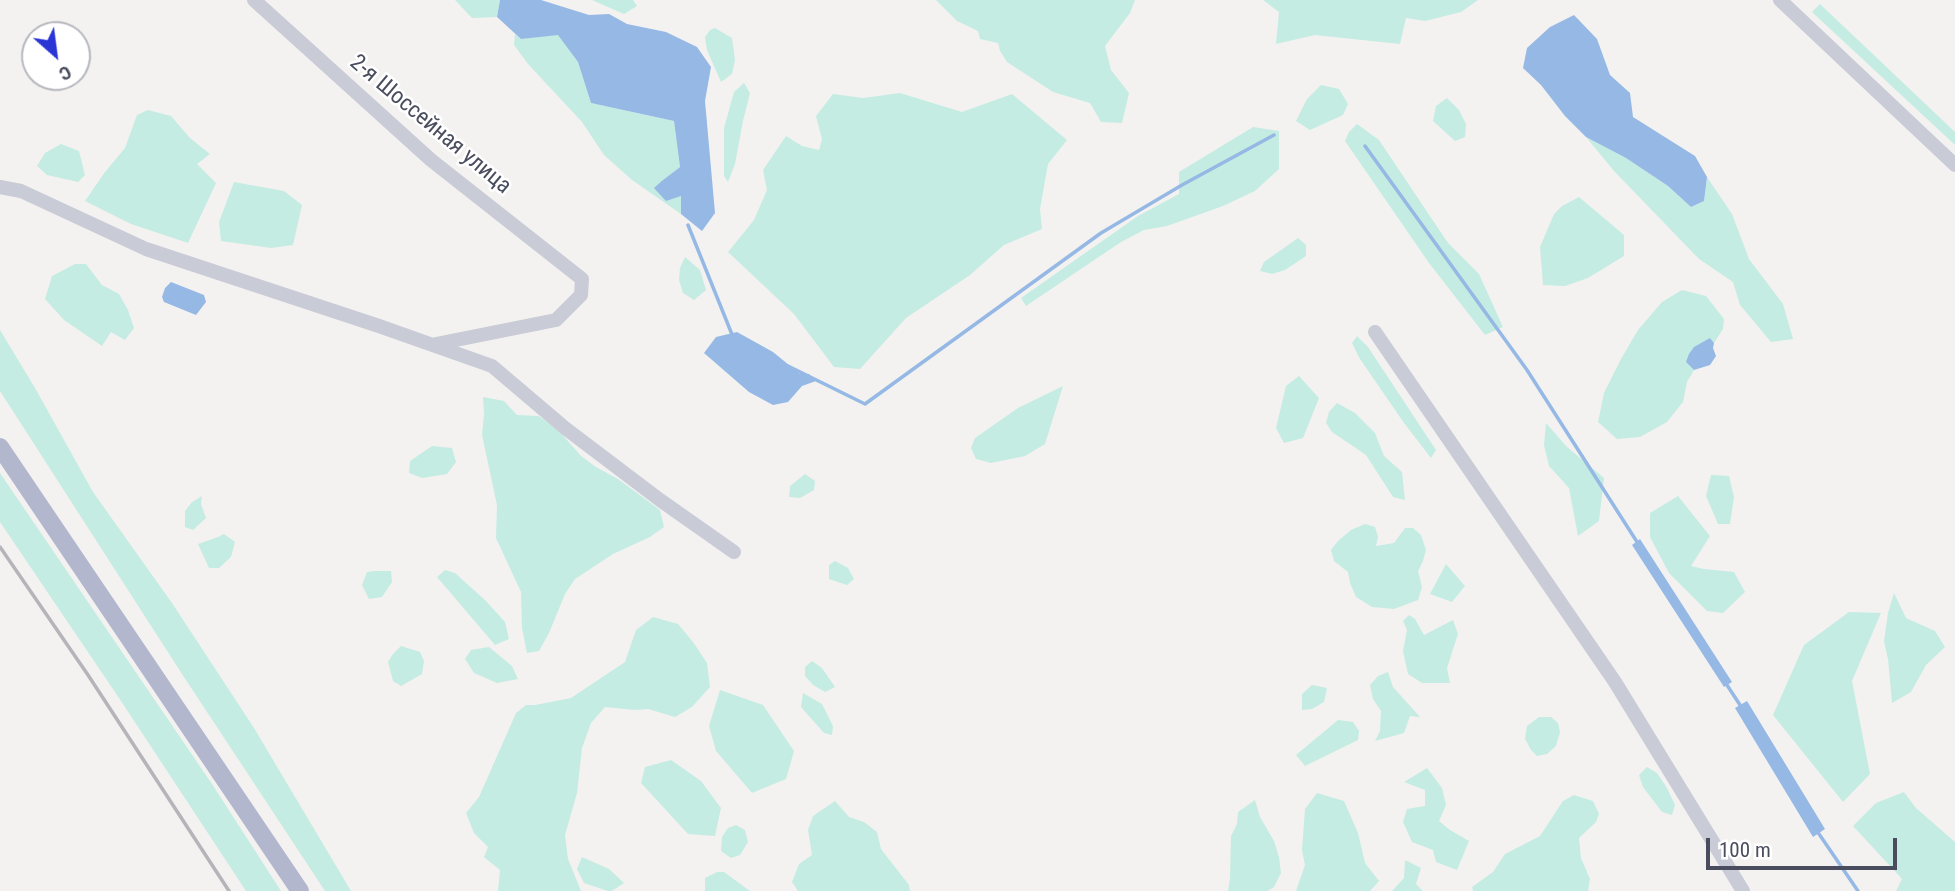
<!DOCTYPE html>
<meta charset="utf-8">
<style>
body{margin:0}
#map{position:relative;width:1955px;height:891px;overflow:hidden;background:#f3f2f1;font-family:"Roboto Condensed",sans-serif}
canvas{display:block}
.north{position:absolute;left:21px;top:21px;width:70px;height:70px;box-sizing:border-box;background:#fff;border:2px solid #b7b8be;border-radius:50%;rotate:152deg;font-size:19px;font-weight:700;line-height:28px;text-align:center;color:#4a4d5d}
.north::after{content:'';display:block;margin:auto;width:24px;height:32px;background:#2936d5;clip-path:polygon(50% 0,100% 100%,50% 72%,0 100%)}
.scale{position:absolute;left:1706px;top:838px;width:191px;height:32px;box-sizing:border-box;border:4px solid #4a4d5d;border-top:0;padding-left:9px;font-size:21px;line-height:24px;white-space:nowrap;color:#4a4d5d;-webkit-text-stroke:5px #fff;paint-order:stroke}
</style>
<div id="map">
<canvas width="1955" height="891"></canvas>
<div class="north">С</div>
<div class="scale">100 m</div>
</div>
<script>
const g = document.querySelector('canvas').getContext('2d');
g.lineJoin = 'round';
function paint(path, color) { g.fillStyle = color; g.fill(path, 'evenodd'); }
const toPath = rows => new Path2D(rows.map(r => 'M' + r).join(''));
function stroke(path, color, width, dash) { g.strokeStyle = color; g.lineWidth = width; g.lineCap = dash ? 'butt' : 'round'; g.setLineDash(dash || []); g.stroke(path); }
function write(font, color, halo, rows, align = 'center') {
  g.font = font + ' "Roboto Condensed",sans-serif'; g.lineWidth = 5; g.setLineDash([]); g.textBaseline = 'middle'; g.strokeStyle = halo; g.fillStyle = color; for (const [text, x, y, turn = 0] of rows) {
    g.save(); g.translate(x, y); g.rotate((+turn || 0) * Math.PI / 180); g.textAlign = isNaN(turn) ? turn : align; if (halo) g.strokeText(text, 0, 0); g.fillText(text, 0, 0); g.restore();
  }
}
paint(toPath([
 [455,0,500,0,497,17,472,18],
 [592,0,633,0,637,6,624,14],
 [936,0,1135,0,1130,13,1105,46,1111,70,1129,93,1122,123,1101,122,1090,103,1053,92,1007,62,1000,51,998,43,980,39,978,31,957,21],
 [1263,0,1478,0,1461,12,1425,21,1406,18,1400,44,1315,35,1276,44,1279,12],
 [1820,4,1955,132,1955,145,1812,12],
 [715,28,732,38,735,60,732,74,721,82,707,50,705,37,710,30],
 [515,34,521,39,558,34,578,62,591,103,674,121,680,167,663,180,681,195,681,214,632,180,604,155,582,122,528,64,514,45],
 [744,83,750,93,743,121,735,164,728,182,724,176,724,128,734,92],
 [1321,85,1339,89,1348,104,1343,115,1310,130,1296,121,1307,99],
 [900,93,962,112,1012,94,1067,140,1048,164,1040,209,1042,229,1004,245,970,275,906,318,860,369,834,367,794,314,728,252,754,220,767,190,763,170,786,136,802,146,819,150,822,139,816,116,833,94,863,98],
 [1447,98,1459,110,1466,124,1465,137,1455,141,1433,121,1436,106],
 [148,110,171,116,190,138,210,154,197,164,216,183,188,243,131,224,85,201,105,172,125,148,137,115],
 [1357,124,1379,140,1448,243,1479,274,1503,327,1485,335,1429,263,1345,141,1349,132],
 [1253,127,1279,131,1279,169,1255,191,1223,206,1167,226,1144,230,1121,242,1026,306,1021,298,1138,216,1179,194,1179,172],
 [1586,137,1626,158,1668,186,1691,207,1704,201,1707,177,1732,214,1749,259,1783,304,1793,339,1771,342,1740,305,1733,282,1699,259,1614,171],
 [61,144,79,151,85,175,78,182,47,175,37,166,45,153],
 [234,182,284,191,302,205,293,245,271,248,221,241,219,222],
 [1579,197,1624,235,1624,256,1588,278,1565,286,1543,285,1540,247,1554,214,1562,206],
 [1298,238,1306,245,1306,256,1285,270,1272,274,1260,271,1264,262],
 [685,257,700,270,706,290,694,300,683,293,679,280,680,268],
 [75,264,86,264,102,285,119,294,128,310,134,328,125,340,111,332,102,346,64,320,45,299,52,276],
 [1682,290,1706,296,1724,319,1723,329,1714,343,1710,338,1686,362,1694,370,1687,382,1683,402,1667,422,1640,437,1617,439,1598,422,1604,393,1621,359,1638,330,1662,302],
 [0,330,35,388,93,492,172,603,254,728,351,891,325,891,182,674,0,391],
 [1357,336,1368,347,1436,450,1431,458,1404,423,1360,359,1352,343],
 [1299,376,1319,398,1303,438,1284,443,1276,428,1286,386],
 [1063,386,1045,444,1025,456,991,463,976,459,971,448,975,438,1018,408],
 [483,397,504,401,517,415,539,416,560,432,581,456,596,467,618,479,660,510,664,527,650,537,613,554,575,579,565,594,549,633,539,651,527,653,522,628,521,592,496,538,497,505,482,435,484,414],
 [1337,403,1355,413,1375,433,1384,456,1402,472,1405,500,1393,497,1366,455,1332,432,1326,423,1329,412],
 [1546,423,1567,447,1604,478,1599,521,1578,536,1569,488,1549,466,1544,445],
 [432,446,452,448,456,462,447,474,422,478,409,473,410,461],
 [0,473,212,784,281,891,246,891,119,698,0,522],
 [805,474,815,481,814,490,800,498,789,497,790,486],
 [1711,475,1729,476,1734,497,1730,524,1718,524,1706,496],
 [202,496,201,504,206,518,193,530,185,527,185,511,192,502],
 [1678,496,1710,536,1691,566,1704,569,1734,572,1745,592,1723,613,1707,611,1669,573,1650,537,1650,513],
 [1365,524,1375,527,1378,537,1376,546,1394,543,1405,528,1413,528,1421,535,1426,550,1423,561,1418,571,1422,587,1418,600,1394,609,1372,607,1356,597,1350,583,1348,572,1334,561,1331,550,1338,541,1351,530],
 [224,534,235,542,231,557,219,568,209,568,198,544,218,537],
 [835,561,848,568,854,579,847,585,829,579,829,565],
 [1446,564,1465,586,1452,602,1430,594],
 [445,570,455,573,486,601,505,622,509,639,495,645,437,577],
 [375,571,391,571,392,582,382,597,369,599,362,585,367,572],
 [1894,593,1906,618,1935,631,1945,647,1926,665,1911,692,1892,703,1888,659,1884,641,1888,613],
 [1849,612,1881,613,1852,681,1870,774,1843,802,1773,715,1804,645],
 [1409,615,1415,619,1424,635,1453,620,1458,634,1447,668,1450,683,1422,683,1408,674,1403,651,1407,630,1403,621],
 [653,617,678,624,693,642,707,663,710,687,692,707,675,717,648,709,635,710,605,707,591,723,582,748,577,793,565,835,568,859,581,891,498,891,500,870,484,857,488,847,474,833,466,813,479,797,516,713,526,705,535,705,571,698,625,662,636,630],
 [401,646,420,652,424,661,422,674,401,686,393,681,388,662,393,654],
 [489,647,512,666,518,679,497,683,474,673,465,659,471,650],
 [812,661,822,668,835,687,825,692,813,685,805,676,805,667],
 [1388,672,1393,687,1420,717,1410,716,1404,733,1375,741,1380,731,1381,711,1373,699,1370,685,1378,676],
 [1312,685,1327,688,1324,702,1312,709,1302,710,1302,694],
 [720,690,763,705,794,751,786,779,752,793,716,751,709,726],
 [803,693,822,704,833,726,832,735,824,733,801,707],
 [1539,717,1551,717,1558,723,1560,732,1556,746,1547,754,1537,756,1531,750,1525,739,1527,726],
 [1338,720,1353,722,1359,731,1358,740,1305,766,1296,755],
 [671,760,701,781,721,808,715,836,688,834,641,783,645,767],
 [1647,767,1657,773,1667,788,1675,805,1672,815,1662,812,1643,787,1639,775],
 [1427,768,1442,788,1446,805,1439,821,1450,830,1469,841,1457,870,1436,862,1433,850,1412,842,1403,822,1407,809,1425,806,1425,790,1404,782],
 [1904,792,1916,808,1955,842,1955,891,1896,891,1902,879,1853,826,1876,803],
 [1317,793,1344,801,1358,833,1365,863,1379,881,1370,891,1296,891,1305,865,1302,850,1305,809],
 [1574,795,1593,801,1599,814,1596,822,1579,838,1581,858,1590,879,1588,891,1473,891,1472,887,1493,872,1505,854,1540,836,1563,801],
 [1255,800,1260,817,1274,841,1279,857,1281,873,1274,887,1268,891,1228,891,1230,878,1231,836,1237,824,1238,812],
 [835,801,849,817,864,822,877,832,881,849,909,885,910,891,798,891,792,882,799,864,812,855,808,830,813,816],
 [736,825,745,830,748,842,740,855,731,858,721,851,722,837,728,828],
 [582,857,609,869,624,883,612,891,608,891,584,883,577,869],
 [1405,860,1421,868,1416,884,1423,891,1392,891,1404,878],
 [717,872,724,872,750,891,705,891,705,878]
]), '#c4ece2');
paint(toPath([
 [500,0,541,0,589,15,609,14,627,24,666,32,697,47,711,67,705,101,715,213,702,231,681,214,681,196,666,201,654,188,663,180,680,167,674,121,591,103,578,62,558,35,521,39,497,17],
 [1574,15,1597,39,1610,75,1630,93,1633,117,1695,156,1707,177,1704,201,1691,207,1668,186,1626,158,1586,137,1565,116,1541,85,1523,68,1527,48,1550,27],
 [171,282,204,295,206,302,196,315,164,302,162,297,165,288],
 [737,332,773,352,800,374,809,374,816,381,802,386,788,402,773,405,749,392,704,353,716,337],
 [1710,338,1714,343,1713,348,1716,356,1710,365,1694,370,1686,362,1689,354,1694,347],
 [1640,539,1732,682,1724,687,1632,545],
 [1747,701,1825,829,1813,837,1735,708]
]), '#95b8e5');
stroke(toPath([
 [1365,146,1527,370,1639,545],
 [688,225,733,337],
 [788,366,865,404,1101,233,1182,185,1274,135],
 [1725,682,1742,708],
 [1817,831,1858,891]
]), '#95b8e5', 3.5);
stroke(toPath([
 [254,0,431,160,582,279,581,295,556,320,436,344],
 [1780,0,1955,165],
 [0,187,21,191,146,249,379,326,492,366,565,428,660,500,734,552],
 [1375,332,1615,682,1743,891]
]), '#c9cbd6', 14);
stroke(toPath([
 [0,447,300,891]
]), '#b3b7cd', 18);
stroke(toPath([
 [0,547,88,675,229,891]
]), '#b4b4ba', 3.5);
write('23px', '#4a4d5d', '#fff', [
 ["2-я Шоссейная улица",430,125,40]
]);
</script>
